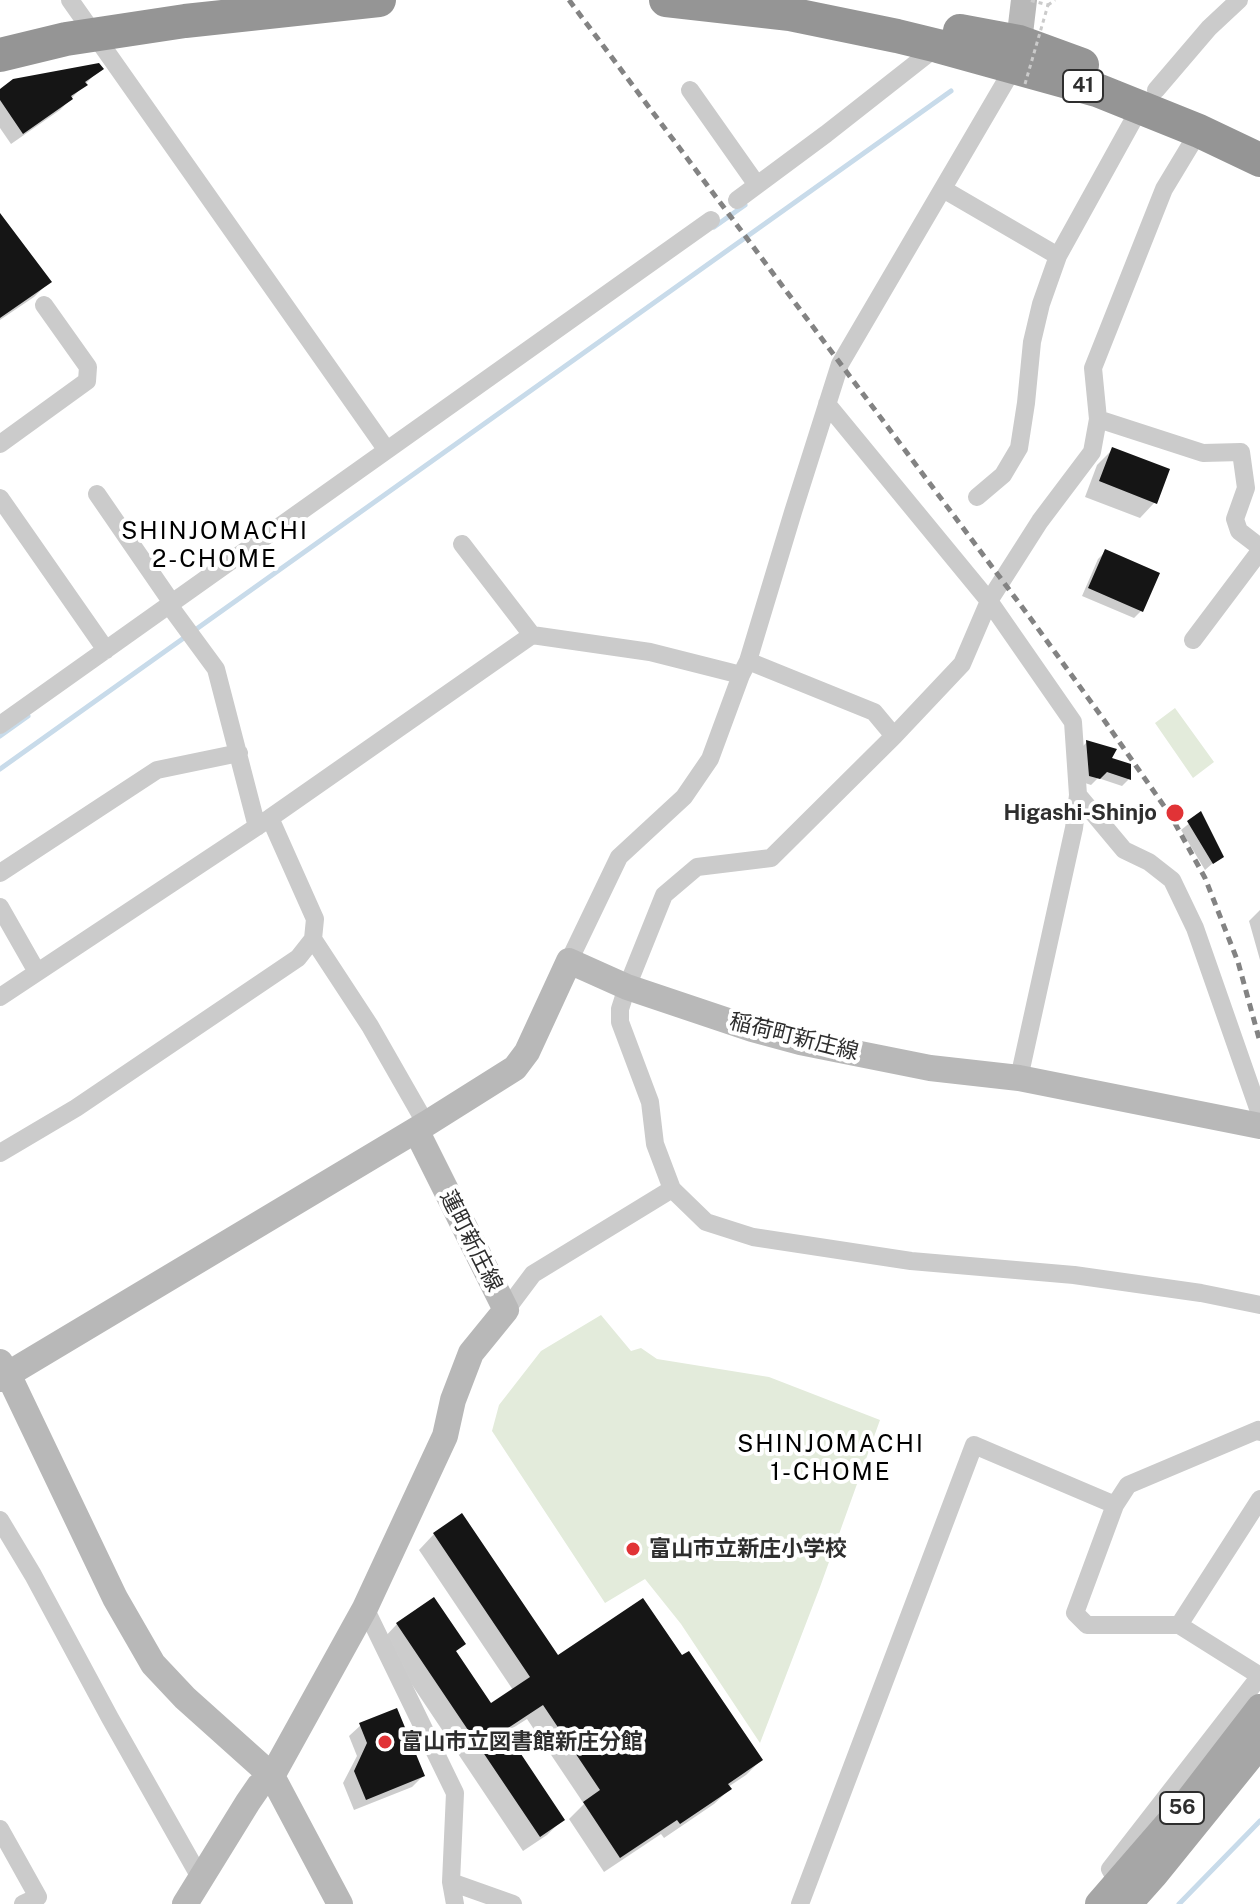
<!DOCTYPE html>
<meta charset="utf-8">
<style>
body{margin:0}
canvas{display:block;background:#fff}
</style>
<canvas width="1260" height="1904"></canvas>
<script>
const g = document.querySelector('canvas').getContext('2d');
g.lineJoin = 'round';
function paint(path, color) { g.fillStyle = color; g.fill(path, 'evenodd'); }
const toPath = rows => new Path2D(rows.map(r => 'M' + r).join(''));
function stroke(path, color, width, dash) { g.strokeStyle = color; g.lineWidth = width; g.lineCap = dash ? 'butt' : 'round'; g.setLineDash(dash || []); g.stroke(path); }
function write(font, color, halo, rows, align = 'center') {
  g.font = font + ' "Public Sans","Noto Sans JP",sans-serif'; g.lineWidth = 8; g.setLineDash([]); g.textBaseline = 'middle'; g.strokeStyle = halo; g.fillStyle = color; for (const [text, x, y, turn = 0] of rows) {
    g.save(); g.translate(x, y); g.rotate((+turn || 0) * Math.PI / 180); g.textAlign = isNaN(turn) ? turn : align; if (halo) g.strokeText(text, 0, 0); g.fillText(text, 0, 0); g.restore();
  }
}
paint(toPath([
 [1175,708,1214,762,1193,778,1155,723],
 [601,1315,631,1351,641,1348,657,1359,769,1377,880,1420,820,1587,760,1743,681,1624,645,1579,605,1603,492,1431,499,1405,541,1351]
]), '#e3ebdb');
paint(toPath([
 [101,68,60,110,11,144,0,128,0,91],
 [0,216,49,282,34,297,0,320],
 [1113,449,1155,502,1140,518,1085,497,1097,465],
 [1105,552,1141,611,1134,618,1082,596,1098,559],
 [1087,742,1108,759,1129,779,1122,786,1098,778,1091,785,1082,782,1080,749],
 [1201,814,1221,856,1205,870,1181,830],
 [1260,910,1260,960,1249,921],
 [434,1534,557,1658,682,1658,761,1760,746,1775,728,1787,730,1789,714,1804,664,1838,661,1834,604,1872,569,1819,584,1804,527,1719,505,1733,563,1819,547,1835,523,1851,382,1640,397,1624,463,1644,455,1652,491,1705,513,1690,419,1550],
 [361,1725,423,1776,412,1787,354,1810,343,1783,357,1756,349,1736]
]), '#0003');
stroke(toPath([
 [714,227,745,205],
 [0,736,28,716],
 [0,769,951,91],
 [1179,1904,1260,1821]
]), '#c8dbea', 5);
paint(toPath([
 [99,63,104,69,85,82,88,85,71,96,73,99,23,134,0,100,0,89,13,79],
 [0,213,52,282,0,318],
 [1112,447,1170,469,1157,504,1099,481],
 [1105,549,1160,573,1143,612,1088,588],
 [1086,740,1117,749,1112,758,1131,764,1131,780,1107,772,1100,779,1089,776],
 [1201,811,1224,857,1213,864,1187,821],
 [462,1513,558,1655,643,1598,682,1655,689,1651,763,1760,728,1784,732,1789,680,1824,677,1820,620,1858,583,1802,600,1790,543,1705,505,1730,565,1820,540,1837,396,1623,434,1597,466,1644,456,1651,491,1703,530,1677,433,1533],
 [397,1708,425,1776,366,1800,354,1771,367,1743,359,1723]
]), '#151515');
stroke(toPath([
 [1048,5,1055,0]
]), '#cbcbcb', 3, [4, 4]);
stroke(toPath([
 [70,0,386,449],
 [690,90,757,185],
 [1156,90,1209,28,1239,0],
 [1199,131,1164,189,1093,368,1098,419,1092,452,1040,521,989,601,962,664,894,736,771,858,697,867,664,895,627,987,620,1009,620,1022,650,1102,655,1144,672,1189,706,1222,753,1237,911,1261,1074,1275,1201,1293,1260,1305],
 [943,189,1058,256,1041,304,1032,342,1026,403,1019,448,1003,475,977,497],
 [737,200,826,134,938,46],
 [1058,256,1141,106],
 [827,404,989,601,1073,722,1078,795,1074,828,1019,1078],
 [1098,419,1203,453,1241,452,1246,488,1235,519,1239,531,1260,547],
 [0,444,87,381,88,367,44,305],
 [97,494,172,603],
 [0,498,106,650],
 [462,544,532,635],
 [169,605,216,669,257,827],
 [1193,640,1260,551],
 [748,661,874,712,894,736],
 [0,725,711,220],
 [1078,795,1124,850,1149,862,1172,880,1195,928,1260,1114],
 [0,873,157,770,239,753],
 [0,907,37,972],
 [313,939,370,1026,426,1124],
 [569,961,619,857,684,797,710,759,741,675,748,661,793,512,840,364,1014,67],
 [0,997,270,818,532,635,650,652,741,675],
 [0,1153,76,1108,298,958,313,939,315,919,270,818],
 [506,1310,533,1274,672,1189],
 [1260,1432,1258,1430,1128,1485,1115,1505,1075,1613,1087,1625,1179,1625,1260,1499],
 [0,1520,33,1575,110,1718,201,1879],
 [365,1608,455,1793,451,1882,455,1904],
 [0,1829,38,1897,23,1904],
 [451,1882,513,1904],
 [1118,1883,1110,1869,1260,1676,1179,1625],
 [800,1904,974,1445,1115,1505]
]), '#cbcbcb', 18);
stroke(toPath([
 [1015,60,1019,42,1024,0],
 [0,1362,8,1374,115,1598,153,1664,185,1698,272,1776,340,1904],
 [0,1379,426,1124,515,1068,527,1052,569,961,627,987,752,1029,800,1042,930,1068,1019,1078,1260,1126],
 [185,1904,248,1802,259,1786,272,1776,365,1608,445,1436,453,1400,471,1353,506,1310,416,1130]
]), '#b8b8b8', 26);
stroke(toPath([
 [1099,1904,1190,1799,1260,1708],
 [1128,1904,1154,1875,1260,1744]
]), '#a6a6a6', 28);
stroke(toPath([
 [666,0,790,14,897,36,938,46,1097,90,1199,131,1260,160],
 [960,31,1019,42,1082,65]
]), '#959595', 34);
stroke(toPath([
 [569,0,1031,619,1104,720,1171,816,1205,878,1238,962,1260,1042]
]), '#838383', 5, [8, 6]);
stroke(toPath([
 [1025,84,1048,5,1029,0]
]), '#cbcbcb', 3, [4, 4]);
stroke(toPath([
 [0,55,66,39,185,21,379,0]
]), '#959595', 34);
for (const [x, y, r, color] of [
 [1175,813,10,"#e13336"],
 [633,1549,8,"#e13336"],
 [385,1742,8,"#e13336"]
]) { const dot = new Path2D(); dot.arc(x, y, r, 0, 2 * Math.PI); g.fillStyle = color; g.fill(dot); stroke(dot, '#fff', 3); }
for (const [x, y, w] of [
 [1083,86,40],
 [1182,1808,44]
]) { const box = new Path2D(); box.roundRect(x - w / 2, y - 16, w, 32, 6); g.fillStyle = '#fff'; g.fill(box); stroke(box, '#2e2e2e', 2); }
write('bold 20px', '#2e2e2e', null, [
 ["41",1083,86],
 ["56",1182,1808]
]);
write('bold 22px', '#2e2e2e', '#fff', [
 ["Higashi-Shinjo",1157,813,"right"],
 ["富山市立新庄小学校",649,1549],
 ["富山市立図書館新庄分館",401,1742]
], 'left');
write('22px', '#2e2e2e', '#fff', [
 ["稲荷町新庄線",794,1037,14],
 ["蓮町新庄線",471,1241,63]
]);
g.letterSpacing = '2px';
write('24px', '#000', '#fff', [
 ["SHINJOMACHI",215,532],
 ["2-CHOME",215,560],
 ["SHINJOMACHI",831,1445],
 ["1-CHOME",831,1473]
]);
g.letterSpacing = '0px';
</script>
